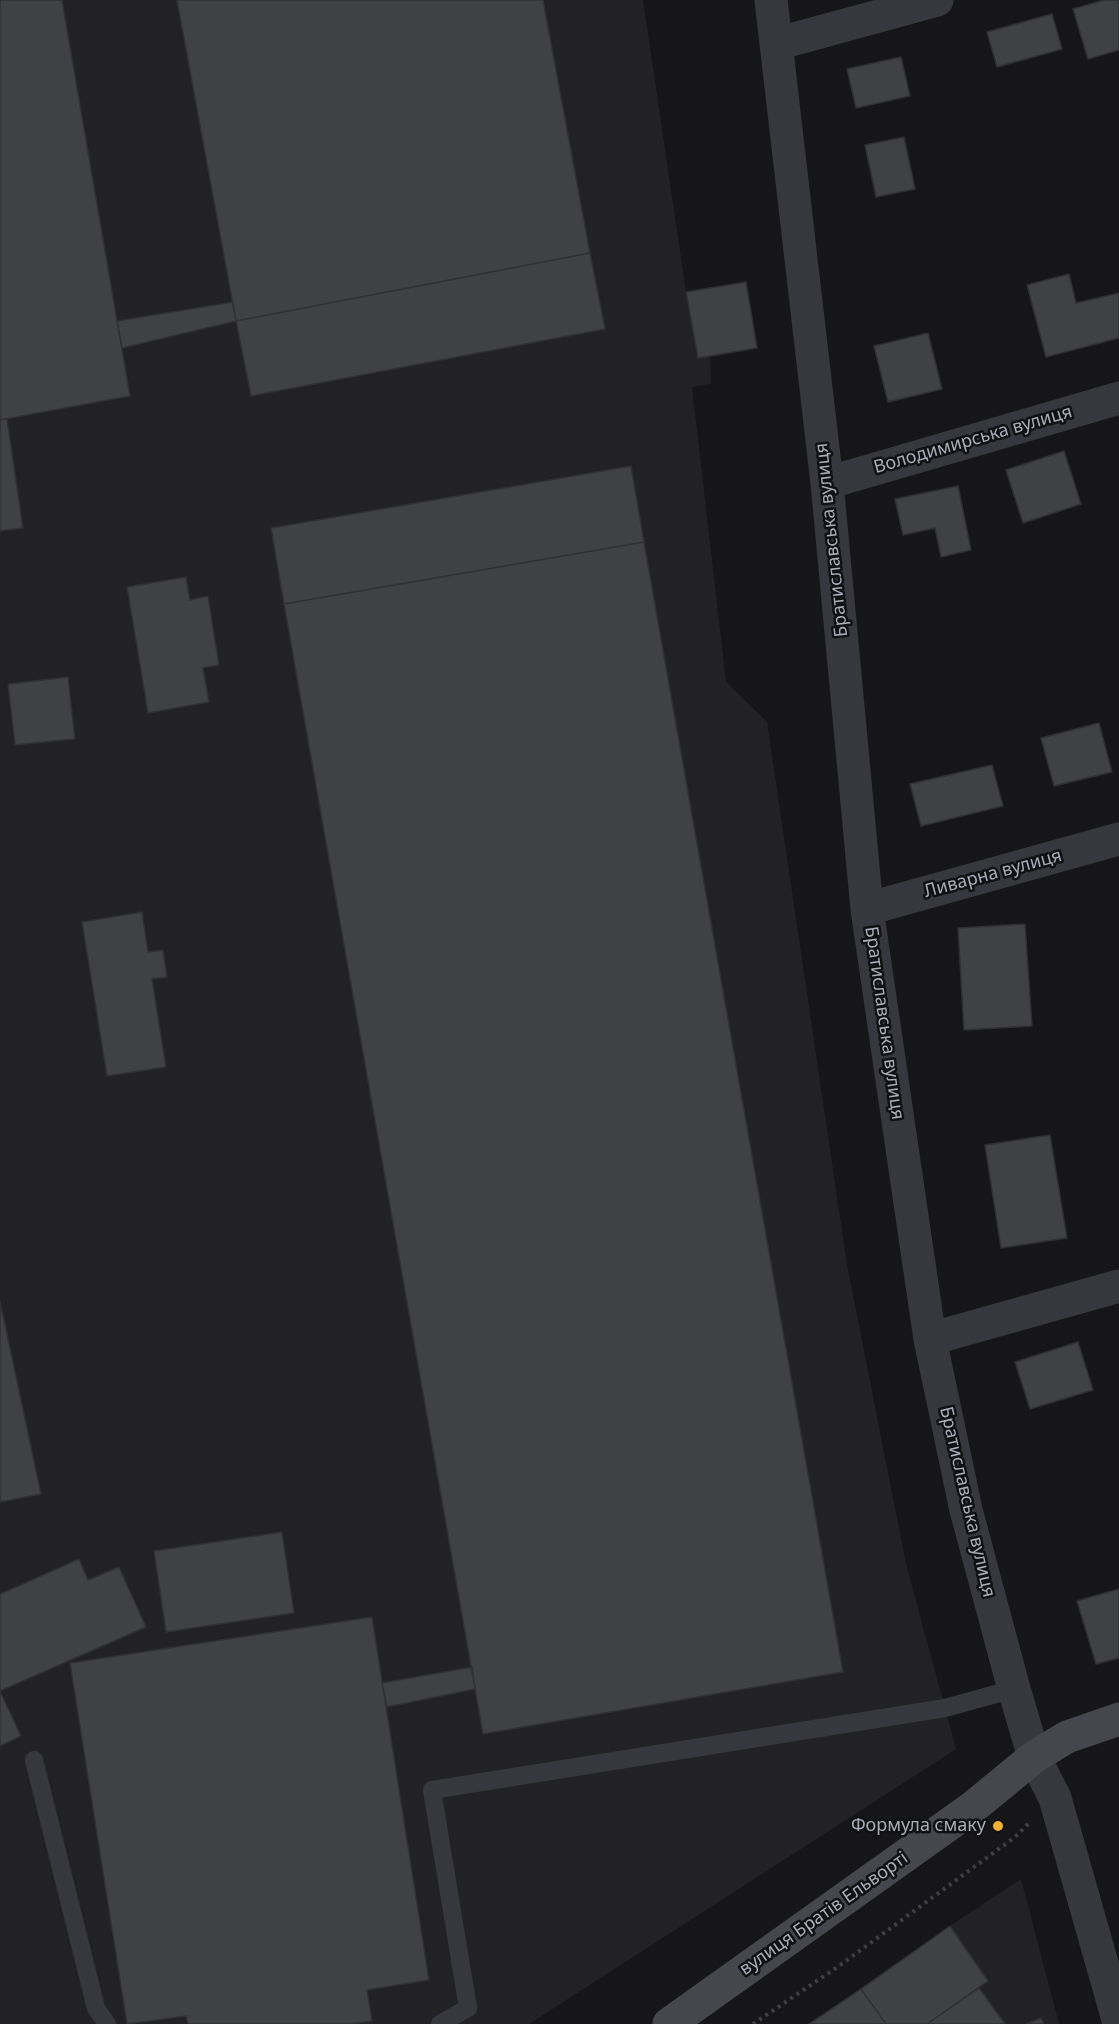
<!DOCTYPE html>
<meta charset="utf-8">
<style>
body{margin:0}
canvas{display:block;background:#161618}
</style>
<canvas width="1119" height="2024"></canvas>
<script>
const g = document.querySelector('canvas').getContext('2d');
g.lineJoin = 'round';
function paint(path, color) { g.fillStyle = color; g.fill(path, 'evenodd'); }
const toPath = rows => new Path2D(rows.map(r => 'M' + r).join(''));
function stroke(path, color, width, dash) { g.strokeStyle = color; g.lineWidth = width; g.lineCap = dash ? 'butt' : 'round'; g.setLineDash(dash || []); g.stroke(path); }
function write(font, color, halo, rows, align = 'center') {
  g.font = font + ' "Noto Sans",sans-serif'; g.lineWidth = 5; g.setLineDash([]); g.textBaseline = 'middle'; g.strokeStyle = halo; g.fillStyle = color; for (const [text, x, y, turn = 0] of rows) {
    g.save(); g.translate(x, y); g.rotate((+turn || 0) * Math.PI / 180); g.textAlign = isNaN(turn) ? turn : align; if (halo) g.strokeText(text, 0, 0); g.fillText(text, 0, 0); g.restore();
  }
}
paint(toPath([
 [0,0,643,0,686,292,710,356,711,384,692,387,726,682,767,722,847,1265,906,1564,956,1749,529,2024,0,2024],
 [1021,1879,1059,2024,809,2024,950,1926]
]), '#222225');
const building = toPath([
 [0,0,62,0,130,396,0,420,0,0],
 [177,0,543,0,590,253,236,321,177,0],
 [1104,0,1119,0,1119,50,1088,59,1073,9,1104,0],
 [1052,14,1062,49,997,67,987,32,1052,14],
 [901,57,910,96,856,108,847,69,901,57],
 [904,137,915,189,876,197,865,145,904,137],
 [590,253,605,329,251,396,236,321,590,253],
 [1069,274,1076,303,1119,293,1119,338,1046,357,1027,285,1069,274],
 [746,282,757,348,698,358,686,292,746,282],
 [233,302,236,321,122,348,117,321,233,302],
 [928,333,942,389,888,402,874,346,928,333],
 [7,419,23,528,0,531,0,420,7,419],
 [1064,451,1081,504,1023,523,1006,470,1064,451],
 [631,466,644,542,284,604,271,528,631,466],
 [958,486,971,550,941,557,935,528,903,535,895,499,958,486],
 [644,542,843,1672,483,1734,284,604,644,542],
 [186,577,190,600,208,596,219,665,203,668,209,702,148,713,127,587,186,577],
 [68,677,75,739,15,745,8,684,68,677],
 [1099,723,1112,772,1054,786,1041,738,1099,723],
 [992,765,1003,806,921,826,910,784,992,765],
 [142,912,148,952,163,950,167,977,152,979,166,1067,107,1076,82,922,142,912],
 [1025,924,1032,1026,964,1030,958,928,1025,924],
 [1050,1135,1067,1238,1001,1248,985,1145,1050,1135],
 [0,1301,41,1494,0,1502,0,1301],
 [1078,1342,1093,1390,1030,1409,1015,1362,1078,1342],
 [282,1532,294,1613,166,1632,154,1551,282,1532],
 [79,1559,88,1580,119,1567,146,1627,0,1691,0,1594,79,1559],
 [1119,1589,1119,1658,1096,1664,1077,1601,1119,1589],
 [372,1617,429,1980,367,1990,372,2021,351,2024,188,2024,186,2016,127,2024,70,1663,372,1617],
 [472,1667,475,1689,387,1707,382,1683,472,1667],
 [0,1691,21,1736,0,1746,0,1691],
 [950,1926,988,1981,927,2024,886,2024,861,1989,950,1926],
 [979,1988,1005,2024,927,2024,979,1988],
 [861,1989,886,2024,809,2024,861,1989],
 [1041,2018,1044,2024,1026,2024,1041,2018]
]);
paint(building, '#404145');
stroke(building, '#303034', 1.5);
stroke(toPath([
 [753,2024,839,1966,1015,1837,1029,1823]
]), '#3d3f44', 4, [3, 4.5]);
stroke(toPath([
 [34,1760,96,2008,107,2024],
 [440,2024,468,2008,432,1790,945,1708,1014,1689]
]), '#37383d', 18);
stroke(toPath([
 [771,0,827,483,867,909,930,1339,966,1510,1014,1689,1034,1757,1055,1798,1119,2023],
 [776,44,937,0],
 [827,483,1119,398],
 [867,909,1119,839],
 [930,1339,1119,1286]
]), '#37383d', 33);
stroke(toPath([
 [669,2024,972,1808,1034,1757,1067,1737,1119,1719]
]), '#45474d', 33);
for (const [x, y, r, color] of [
 [998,1826,6,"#f2b134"]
]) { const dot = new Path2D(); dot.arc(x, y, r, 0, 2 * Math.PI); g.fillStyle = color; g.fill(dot); stroke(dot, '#111113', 2); }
write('18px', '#a8adb8', '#111113', [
 ["Володимирська вулиця",973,440,-16],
 ["Братиславська вулиця",832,540,-96],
 ["Ливарна вулиця",993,874,-15],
 ["Братиславська вулиця",884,1023,82],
 ["Братиславська вулиця",967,1502,77],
 ["вулиця Братів Ельворті",824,1914,-35]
]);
write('18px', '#a8adb8', '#111113', [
 ["Формула смаку",986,1826]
], 'right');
</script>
